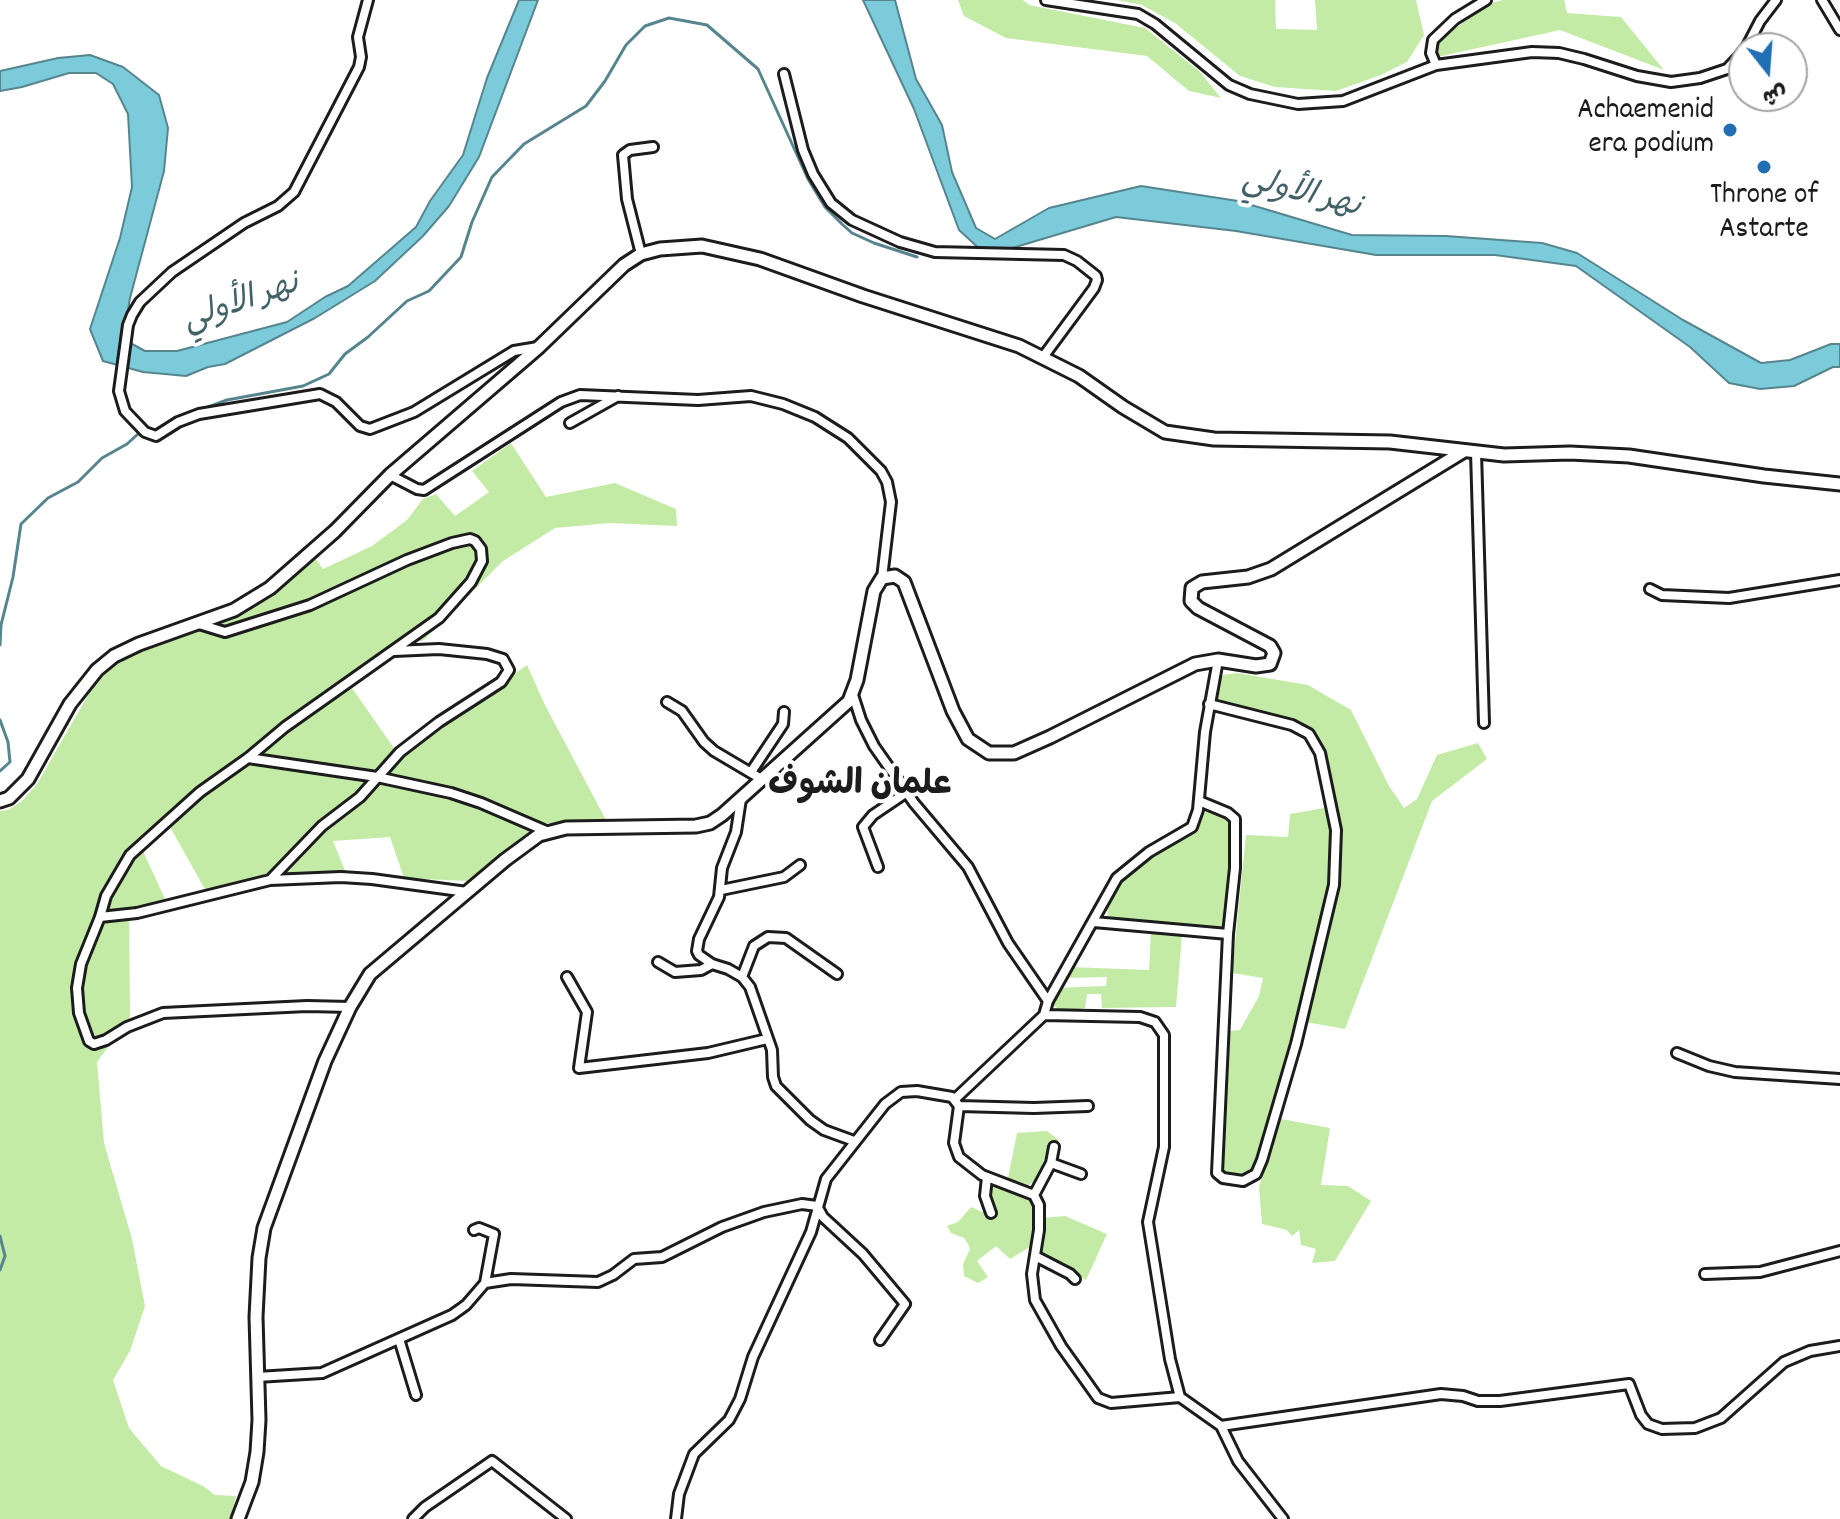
<!DOCTYPE html>
<meta charset="utf-8">
<style>
body{margin:0}
#map{position:relative;width:1840px;height:1519px;overflow:hidden;background:#fff;font-family:Dekko,"Playpen Sans Arabic",sans-serif}
canvas{display:block}
.north{position:absolute;left:1728px;top:32px;width:80px;height:80px;box-sizing:border-box;background:#fff;border:2px solid #a4a4a4;border-radius:50%;rotate:163deg;font-size:22px;font-weight:700;line-height:32px;text-align:center;color:#1c1c1c}
.north::after{content:'';display:block;margin:auto;width:28px;height:36px;background:#1f6fb2;clip-path:polygon(50% 0,100% 100%,50% 72%,0 100%)}
</style>
<div id="map">
<canvas width="1840" height="1519"></canvas>
<div class="north">ش</div>
</div>
<script>
const g = document.querySelector('canvas').getContext('2d');
g.lineJoin = 'round';
function paint(path, color) { g.fillStyle = color; g.fill(path, 'evenodd'); }
const toPath = rows => new Path2D(rows.map(r => 'M' + r).join(''));
function stroke(path, color, width, dash) { g.strokeStyle = color; g.lineWidth = width; g.lineCap = dash ? 'butt' : 'round'; g.setLineDash(dash || []); g.stroke(path); }
function write(font, color, halo, rows, align = 'center') {
  g.font = font + ' Dekko,"Playpen Sans Arabic",sans-serif'; g.lineWidth = 8; g.setLineDash([]); g.textBaseline = 'middle'; g.strokeStyle = halo; g.fillStyle = color; for (const [text, x, y, turn = 0] of rows) {
    g.save(); g.translate(x, y); g.rotate((+turn || 0) * Math.PI / 180); g.textAlign = isNaN(turn) ? turn : align; if (halo) g.strokeText(text, 0, 0); g.fillText(text, 0, 0); g.restore();
  }
}
paint(toPath([
 [958,0,1023,0,1029,5,1145,28,1199,71,1221,98,1189,91,1147,56,1006,38,964,16],
 [1117,0,1275,0,1276,29,1317,30,1315,0,1416,0,1424,35,1407,62,1381,75,1336,91,1275,87,1240,76,1175,23,1142,5],
 [1503,0,1564,0,1567,13,1621,17,1664,70,1560,30,1437,57,1435,50,1441,38,1491,3],
 [511,443,546,497,615,483,676,509,677,526,610,523,555,528,503,561,424,640,385,650,345,678,396,751,369,781,448,797,481,808,530,829,530,834,467,881,404,878,390,837,333,841,346,873,246,880,206,891,170,827,143,851,165,899,129,909,130,1017,97,1062,104,1143,132,1239,145,1306,130,1351,113,1380,129,1428,161,1466,203,1486,215,1495,236,1496,231,1519,0,1519,0,811,8,810,22,801,37,784,95,683,121,659,154,644,226,621,258,603,315,558,323,569,372,546,407,520,423,499,436,494,455,516,489,492,472,471],
 [527,665,545,705,606,820,563,824,532,822,467,792,393,775,390,770,421,738],
 [1237,673,1308,685,1351,710,1389,786,1404,808,1417,799,1437,755,1478,743,1487,759,1432,801,1345,1029,1306,1022,1338,888,1341,829,1323,745,1311,730,1292,719,1217,699,1218,685,1223,675],
 [1324,808,1331,832,1330,878,1268,1129,1254,1167,1249,1172,1237,1175,1224,1172,1220,1157,1229,1031,1240,1030,1259,996,1263,978,1232,973,1246,835,1288,837,1290,814],
 [1209,810,1231,818,1233,824,1224,925,1220,927,1196,929,1108,919,1107,905,1120,883,1152,856,1194,833,1203,814],
 [1151,931,1182,935,1176,1007,1102,1008,1101,994,1087,994,1085,1008,1062,1012,1053,1005,1051,997,1056,988,1106,986,1107,977,1063,978,1069,967,1149,970],
 [1281,1119,1330,1128,1321,1185,1348,1186,1371,1201,1335,1261,1312,1263,1316,1249,1301,1245,1299,1230,1292,1236,1287,1230,1262,1224,1259,1187],
 [1047,1131,1059,1140,1048,1147,1038,1179,1027,1186,1017,1184,1008,1178,1017,1133],
 [994,1184,1026,1196,1032,1201,1035,1211,1033,1245,1010,1259,996,1246,977,1261,988,1277,978,1283,964,1276,963,1264,970,1249,968,1244,964,1238,951,1233,947,1226,958,1222,971,1207,985,1213,991,1208,988,1199,989,1188],
 [1065,1216,1107,1234,1086,1280,1039,1250,1042,1218]
]), '#c3eba6');
const water = toPath([
 [519,0,538,0,479,157,449,206,423,236,375,281,315,318,225,364,208,367,186,376,143,372,103,361,90,329,120,238,132,187,128,114,113,84,96,73,69,73,22,87,0,91,0,71,58,58,90,55,123,67,159,95,168,128,164,171,130,298,123,339,145,351,177,351,287,322,325,297,348,286,416,227,430,201,463,155,487,78,519,0],
 [863,0,895,0,916,79,942,125,952,172,976,228,995,239,1049,208,1141,186,1238,201,1352,235,1446,236,1542,243,1577,253,1683,320,1761,363,1790,360,1831,344,1840,344,1840,367,1833,367,1794,386,1760,389,1729,383,1690,347,1576,266,1495,255,1376,255,1236,231,1116,217,1009,249,983,252,959,230,914,109,863,0]
]);
paint(water, '#7ccbda');
stroke(water, '#56858e', 2);
stroke(toPath([
 [200,410,227,400,303,386,329,374,345,354,368,337,407,301,429,291,461,257,472,222,492,177,524,144,586,106,605,81,626,45,645,26,669,18,707,25,758,69,808,179,825,207,843,225,852,233,874,243,917,257],
 [149,430,157,430,178,418],
 [0,645,1,625,13,577,21,524,48,498,78,482,102,458,127,444,138,434],
 [0,720,8,742,10,762,0,771],
 [0,1236,5,1256,0,1270]
]), '#56858e', 3);
const street = toPath([
 [368,0,358,37,361,57,359,67,294,192,278,206,244,223,172,272,140,302,132,315,128,325,119,391,125,411,145,432,156,436,178,422,199,414,320,394,336,402,360,426,370,429,414,412,514,351,538,347],
 [1046,0,1138,14,1155,24,1229,85,1250,94,1298,104,1343,101,1436,65,1532,52,1559,53,1584,59,1637,76,1671,82,1700,78,1727,69,1744,51],
 [1822,0,1840,30],
 [1746,48,1760,21,1776,0],
 [1436,65,1431,53,1433,40,1455,19,1486,0],
 [784,74,803,150,813,174,831,203,852,220,900,242,935,252,1064,255,1077,261,1096,276,1097,280,1094,288,1043,357],
 [641,254,627,199,623,155,630,150,653,147],
 [570,423,618,396],
 [1476,452,1484,723],
 [390,475,417,489,424,490,561,402,580,395,698,400,751,396,783,404,815,417,848,438,881,471,887,482,891,502,882,578],
 [1650,589,1662,595,1729,598,1840,580],
 [199,624,225,632,310,605,407,560,452,543,470,539,475,541,481,549,482,561,471,582,439,618,285,727,248,758,200,792,130,855,106,896,100,917,81,964,77,988,79,1013,89,1041,94,1044,106,1040,127,1027,163,1013,307,1006,350,1007],
 [853,695,861,720,874,746,914,803,968,867,1008,943,1048,1001],
 [667,702,682,711,704,742,714,751,763,780],
 [1209,704,1292,725,1309,734,1320,753,1336,830,1334,885,1296,1044,1262,1160,1256,1174,1243,1181,1223,1178,1217,1173,1228,934],
 [248,758,377,777,451,793,481,803,546,831],
 [751,772,783,724,784,712],
 [741,799,736,832,722,868,719,897,699,939,697,951,699,955,712,964,728,969,742,977,750,987,772,1050,773,1077,776,1086,810,1120,824,1130,854,1141],
 [878,867,863,827,873,815,907,792],
 [270,880,322,826,360,797,400,752,439,722,501,682,509,670,503,659,487,654,439,649,394,651],
 [721,890,784,877,800,865],
 [100,917,137,913,270,880,341,877,372,879,467,892],
 [1094,922,1228,934,1235,868,1235,819,1228,813,1199,801],
 [658,962,675,972,701,970,712,964],
 [567,977,587,1012,579,1068,708,1053,767,1039],
 [742,977,754,946,768,937,786,938,837,974],
 [1044,1015,1140,1017,1155,1022,1164,1035,1164,1147,1148,1222,1170,1359,1180,1397],
 [1677,1053,1709,1066,1735,1072,1840,1079],
 [955,1099,1044,1015,1048,1001,1117,878,1149,852,1192,827,1198,810,1205,732,1218,660],
 [959,1106,954,1143,959,1157,982,1175,1034,1195,1039,1205,1039,1230,1032,1274,1035,1300,1061,1346,1098,1398,1111,1403,1180,1397,1221,1426,1238,1461,1283,1519],
 [1051,1163,1081,1174],
 [987,1177,985,1196,991,1213],
 [1034,1195,1051,1163,1054,1147],
 [474,1230,479,1228,494,1234,485,1283],
 [1035,1256,1070,1274,1075,1279],
 [1705,1274,1760,1272,1840,1251],
 [399,1339,416,1395],
 [257,1377,322,1373,452,1315,466,1305,485,1283,511,1279,598,1282,613,1275,634,1259,662,1257,722,1227,764,1212,802,1204,817,1206,823,1217,863,1254,905,1304,880,1340],
 [1221,1426,1441,1394,1463,1396,1478,1401,1500,1401,1629,1384,1641,1415,1648,1424,1662,1429,1695,1428,1721,1418,1784,1362,1810,1351,1840,1346],
 [413,1519,425,1507,492,1461,566,1519],
 [676,1519,679,1494,694,1454,729,1420,740,1399,753,1357,811,1232,826,1179,885,1104,901,1092,917,1091,952,1097,959,1106,1034,1108,1088,1106]
]);
const secondary = toPath([
 [0,801,9,798,28,779,70,704,97,670,114,656,139,644,234,610,270,588,335,531,390,475,539,347,624,265,641,254,660,249,702,246,760,259,863,296,1019,346,1079,376,1123,407,1165,432,1214,439,1390,442,1504,455,1570,453,1629,456,1764,476,1840,484],
 [238,1519,252,1482,257,1452,259,1420,256,1317,259,1258,264,1228,325,1061,350,1007,370,974,505,860,539,835,566,828,696,826,710,823,722,815,849,701,857,680,874,591,882,578,895,576,904,582,953,711,968,739,989,753,1014,753,1050,737,1195,664,1218,660,1256,666,1270,664,1274,653,1270,646,1198,608,1191,601,1192,588,1202,582,1248,577,1271,569,1464,451]
]);
stroke(street, '#1c1c1c', 14);
stroke(secondary, '#1c1c1c', 17);
stroke(street, '#fff', 8);
stroke(secondary, '#fff', 11);
for (const [x, y, r, color] of [
 [1730,130,8,"#1f6fb2"],
 [1764,167,8,"#1f6fb2"]
]) { const dot = new Path2D(); dot.arc(x, y, r, 0, 2 * Math.PI); g.fillStyle = color; g.fill(dot); stroke(dot, '#fff', 3); }
write('30px', '#1c1c1c', '#fff', [
 ["Achaemenid",1714,113],
 ["era podium",1714,147],
 ["Throne of",1764,198,"center"],
 ["Astarte",1764,232,"center"]
], 'right');
write('italic 32px', '#426268', '#fff', [
 ["نهر الأولي",1301,196,14],
 ["نهر الأولي",242,305,-19]
]);
write('bold 34px', '#1c1c1c', '#fff', [
 ["علمان الشوف",860,788]
]);
</script>
